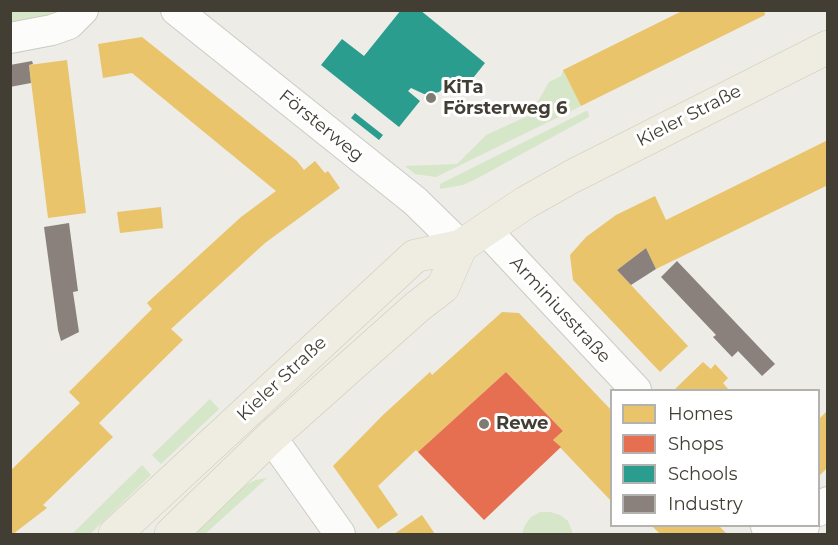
<!DOCTYPE html>
<meta charset="utf-8">
<style>
body{margin:0}
#map{position:relative;width:838px;height:545px;overflow:hidden;background:#edece6;font-family:Montserrat,sans-serif}
canvas{display:block}
.frame{position:absolute;inset:0;border:12px solid #423e34;pointer-events:none}
.legend{position:absolute;left:610px;top:389px;width:210px;height:138px;box-sizing:border-box;background:#fff;border:2px solid #b3b2ae;margin:0;padding:8px 10px;list-style:none;font-size:18px;color:#423e34}
.legend li{display:flex;align-items:center;gap:12px;height:30px}
.legend b{width:30px;border:2px solid #b3b2ae}
</style>
<div id="map">
<canvas width="838" height="545"></canvas>
<div class="frame"></div>
<ul class="legend">
<li><b style="height:16px;background:#e9c46a"></b>Homes</li>
<li><b style="height:16px;background:#e76f51"></b>Shops</li>
<li><b style="height:16px;background:#2a9d8f"></b>Schools</li>
<li><b style="height:16px;background:#8a817c"></b>Industry</li>
</ul>
</div>
<script>
const g = document.querySelector('canvas').getContext('2d');
g.lineJoin = 'round';
function paint(path, color) { g.fillStyle = color; g.fill(path, 'evenodd'); }
const toPath = rows => new Path2D(rows.map(r => 'M' + r).join(''));
function stroke(path, color, width, dash) { g.strokeStyle = color; g.lineWidth = width; g.lineCap = dash ? 'butt' : 'round'; g.setLineDash(dash || []); g.stroke(path); }
function write(font, color, halo, rows, align = 'center') {
  g.font = font + ' Montserrat,sans-serif'; g.lineWidth = 6; g.setLineDash([]); g.textBaseline = 'middle'; g.strokeStyle = halo; g.fillStyle = color; for (const [text, x, y, turn = 0] of rows) {
    g.save(); g.translate(x, y); g.rotate((+turn || 0) * Math.PI / 180); g.textAlign = isNaN(turn) ? turn : align; if (halo) g.strokeText(text, 0, 0); g.fillText(text, 0, 0); g.restore();
  }
}
paint(toPath([
 [10,11,59,11,39,18,11,24],
 [563,70,581,106,436,177,415,174,405,166,457,164,486,135,530,115,549,82,561,76],
 [586,111,588,111,589,117,476,179,463,185,440,189,440,184],
 [210,399,219,409,161,464,152,455],
 [142,465,151,475,90,534,72,534],
 [267,478,205,534,191,534,245,485,256,480],
 [540,512,550,512,560,515,568,521,573,534,522,534,525,525,531,517]
]), '#d6e6c8');
paint(toPath([
 [684,10,764,10,765,15,581,106,563,70],
 [142,37,297,161,304,170,315,161,325,173,328,171,340,188,265,243,171,329,183,340,99,423,113,437,43,505,47,508,13,534,10,534,10,471,80,403,69,392,152,309,147,303,241,217,276,191,132,73,103,78,98,44],
 [67,60,86,213,48,218,29,65],
 [828,140,828,185,656,269,646,248,617,270,688,346,660,372,573,280,570,255,586,237,616,215,655,196,666,220],
 [161,207,163,228,120,233,117,212],
 [502,312,519,313,612,411,612,502,553,440,563,431,506,372,418,452,416,450,378,486,398,515,378,529,333,466,383,415,430,372,432,375],
 [703,362,711,369,715,364,728,378,723,383,729,390,677,390,675,389],
 [828,410,828,467,819,476,819,419],
 [422,515,435,534,394,534],
 [652,526,719,526,727,534,660,534]
]), '#e9c46a');
paint(toPath([
 [506,372,563,431,553,440,561,447,484,520,418,452]
]), '#e76f51');
paint(toPath([
 [401,10,420,10,485,63,462,92,450,83,439,92,431,94,424,94,411,88,408,91,420,101,399,127,321,65,342,39,364,56],
 [355,113,383,135,379,140,351,118]
]), '#2a9d8f');
paint(toPath([
 [32,61,33,64,29,65,31,83,10,87,10,65],
 [69,223,78,291,73,292,79,332,61,341,58,330,44,227],
 [646,248,656,269,631,285,617,270],
 [677,261,775,364,762,376,738,351,732,357,713,337,716,335,661,277]
]), '#8a817c');
const street = toPath([
 [176,10,415,201,461,246],
 [10,38,52,30,69,24,83,10],
 [485,229,636,390],
 [271,437,340,534],
 [818,511,828,502],
 [766,526,775,534],
 [795,534,804,526]
]);
const primary = toPath([
 [115,534,415,256,461,246,525,203,571,177,828,47],
 [171,534,271,437,417,307,443,287,461,246]
]);
stroke(street, '#cbcac4', 32);
stroke(primary, '#cecab5', 34);
stroke(street, '#fcfcfb', 30);
stroke(primary, '#efede2', 33);
for (const [x, y, r, color] of [
 [431,98,6,"#7e7b72"],
 [484,424,6,"#7e7b72"]
]) { const dot = new Path2D(); dot.arc(x, y, r, 0, 2 * Math.PI); g.fillStyle = color; g.fill(dot); stroke(dot, '#fff', 2); }
write('bold 18px', '#423e34', '#fff', [
 ["KiTa",443,88],
 ["Försterweg 6",443,109],
 ["Rewe",496,424]
], 'left');
write('18px', '#423e34', '#fff', [
 ["Kieler Straße",689,116,-27],
 ["Försterweg",321,126,39],
 ["Arminiusstraße",560,310,47],
 ["Kieler Straße",282,379,-43]
]);
</script>
